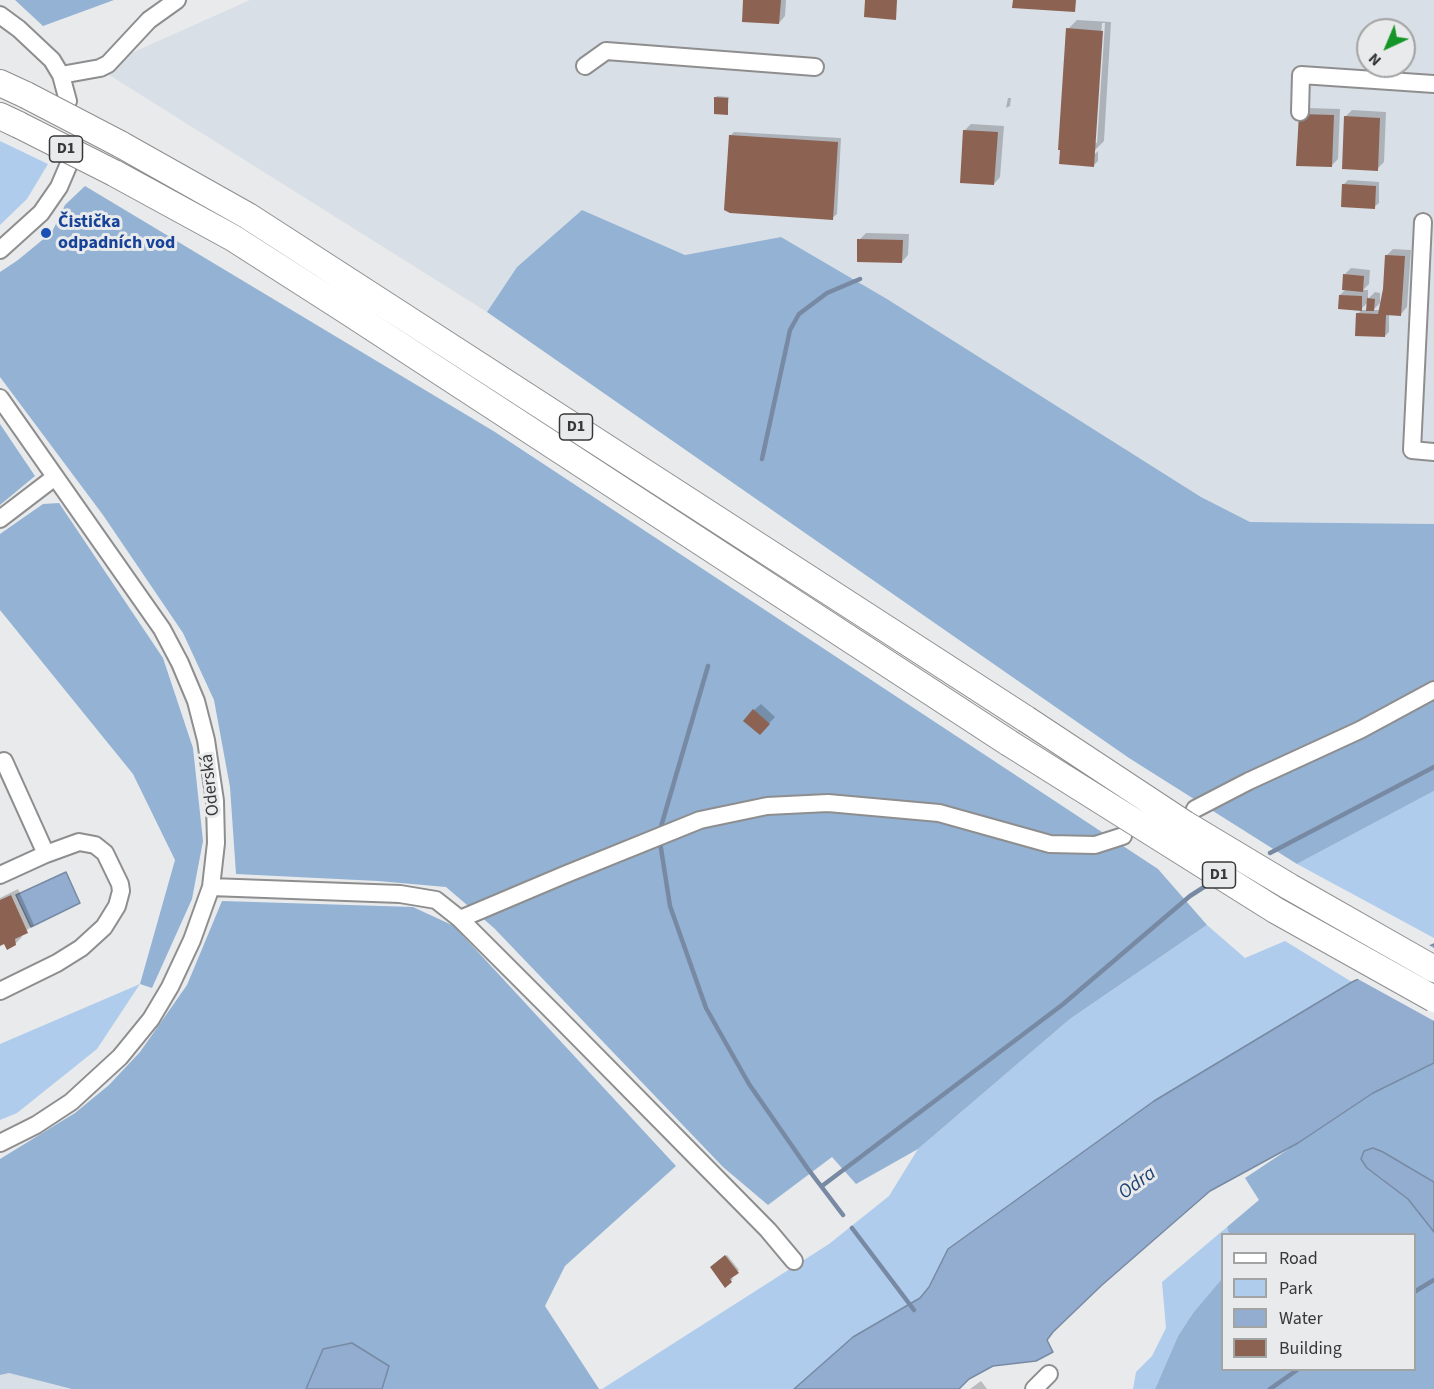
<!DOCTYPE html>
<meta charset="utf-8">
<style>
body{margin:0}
#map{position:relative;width:1434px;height:1389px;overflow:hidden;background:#e9eaeb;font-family:"Source Sans 3",sans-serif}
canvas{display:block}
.legend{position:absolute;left:1221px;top:1233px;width:195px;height:138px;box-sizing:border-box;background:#e9eaeb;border:2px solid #a2a3a3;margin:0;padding:8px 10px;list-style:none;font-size:18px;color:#383838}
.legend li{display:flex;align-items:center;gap:12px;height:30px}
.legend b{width:30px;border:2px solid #a2a3a3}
.north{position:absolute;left:1356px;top:18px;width:60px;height:60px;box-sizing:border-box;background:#e9eaeb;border:2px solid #a2a3a3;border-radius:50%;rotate:224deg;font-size:16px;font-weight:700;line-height:24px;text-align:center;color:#383838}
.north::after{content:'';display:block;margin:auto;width:21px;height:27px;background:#149528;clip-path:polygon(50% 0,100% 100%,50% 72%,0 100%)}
</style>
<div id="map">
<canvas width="1434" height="1389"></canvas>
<ul class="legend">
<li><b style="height:8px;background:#fff"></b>Road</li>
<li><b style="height:16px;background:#b0cced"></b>Park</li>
<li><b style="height:16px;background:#93add1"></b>Water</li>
<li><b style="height:16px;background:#8c6252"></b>Building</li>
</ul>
<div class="north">N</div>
</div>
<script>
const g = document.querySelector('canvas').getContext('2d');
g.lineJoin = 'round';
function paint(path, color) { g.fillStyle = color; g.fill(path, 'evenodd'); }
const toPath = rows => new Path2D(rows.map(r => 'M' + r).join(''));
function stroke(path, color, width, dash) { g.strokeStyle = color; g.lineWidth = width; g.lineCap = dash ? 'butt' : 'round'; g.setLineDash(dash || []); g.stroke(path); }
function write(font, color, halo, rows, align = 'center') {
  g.font = font + ' "Source Sans 3",sans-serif'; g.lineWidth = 6; g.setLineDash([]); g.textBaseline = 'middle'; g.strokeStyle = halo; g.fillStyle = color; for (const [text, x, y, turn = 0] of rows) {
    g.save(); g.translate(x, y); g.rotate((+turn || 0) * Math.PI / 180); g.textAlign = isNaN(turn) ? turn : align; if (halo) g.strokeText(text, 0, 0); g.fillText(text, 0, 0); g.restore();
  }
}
paint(toPath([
 [250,0,1434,0,1434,524,1250,522,1201,497,887,299,781,237,685,255,582,210,517,267,487,312,98,68],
 [1368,30,1404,30,1404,66,1368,66],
 [9,1373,72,1389,0,1389,0,1375]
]), '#d9dfe6');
paint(toPath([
 [0,141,48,164,27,199,0,225],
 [1434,791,1434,938,1297,864],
 [1207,925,1245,958,1285,941,1352,982,1154,1101,948,1249,929,1287,920,1298,853,1337,794,1389,602,1389,829,1244,889,1196,918,1149,1070,1019],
 [140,984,97,1049,17,1113,0,1120,0,1044],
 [1227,1227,1229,1234,1222,1234,1222,1281,1193,1313,1178,1336,1155,1389,1133,1389,1136,1372,1152,1356,1166,1328,1162,1282]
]), '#b0cced');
paint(toPath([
 [15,0,114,0,43,26],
 [85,186,495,432,1158,869,1207,925,1070,1019,918,1149,856,1184,832,1157,768,1205,723,1167,494,928,446,887,378,881,236,874,230,787,214,700,183,633,103,515,0,377,0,272,18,260,52,232,65,205],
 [582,210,685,255,781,237,887,299,1201,497,1250,522,1434,524,1434,791,1297,864,1129,758,487,312,517,267],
 [0,424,35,476,0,505],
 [59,503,163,658,193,748,203,841,192,899,152,988,140,984,175,860,133,774,0,610,0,534,43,504],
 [222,901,413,907,454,926,676,1166,565,1266,545,1306,599,1389,72,1389,9,1373,0,1375,0,1159,75,1113,109,1085,140,1052,187,985],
 [1434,1063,1434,1182,1367,1168,1408,1199,1434,1232,1434,1389,1155,1389,1178,1336,1193,1313,1222,1279,1222,1370,1414,1370,1414,1234,1229,1234,1227,1227,1259,1200,1245,1178,1373,1093]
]), '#93b2d4');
const water = toPath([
 [66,872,80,903,31,927,16,895,66,872],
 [1434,944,1434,1063,1373,1093,1298,1143,1210,1191,1102,1285,1053,1332,1047,1340,1053,1352,1036,1361,993,1366,969,1379,959,1389,794,1389,853,1337,920,1298,929,1287,948,1249,1154,1101,1352,982,1434,944],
 [1373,1148,1383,1152,1434,1182,1434,1232,1408,1199,1367,1168,1361,1159,1364,1151,1373,1148],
 [352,1343,389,1366,382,1389,306,1389,323,1349,352,1343]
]);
paint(water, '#93add1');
stroke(water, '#788aa3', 1.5);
paint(toPath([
 [1427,944,1434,948,1434,1021,1356,978]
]), '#e9eaeb');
paint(toPath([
 [745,0,786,0,785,16,779,23],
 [1077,20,1111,22,1104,141,1089,156,1091,158,1098,151,1098,161,1094,165,1061,163,1062,150,1064,148,1060,148,1068,29],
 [1102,23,1105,23,1097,143,1094,143],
 [717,96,729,97,727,113,716,98],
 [1008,98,1011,98,1010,106,1006,108],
 [1307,108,1340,109,1338,159,1331,166,1298,164],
 [1352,110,1386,112,1384,162,1377,169,1345,117],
 [971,124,1004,126,1000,177,994,184,964,131],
 [734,132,841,138,837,214,832,218,730,136],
 [1348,180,1379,182,1379,203,1374,207,1343,185],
 [866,233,909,234,908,255,902,262,859,240],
 [1393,249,1411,250,1407,307,1401,314,1389,313,1389,332,1385,336,1357,314,1362,310,1367,310,1368,302,1361,309,1340,295,1346,289,1344,275,1351,268,1370,270,1369,284,1363,290,1368,290,1368,299,1375,292,1380,293,1380,303,1373,310,1380,310,1382,307,1387,255],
 [761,704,775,717,760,733,754,710],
 [18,889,34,925,21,934,22,937,15,944,5,942,0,944,0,898],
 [727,1255,739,1270,731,1276,733,1279,725,1286,712,1267],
 [981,1381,987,1389,970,1389]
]), '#0003');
stroke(toPath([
 [762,459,790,330,799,314,827,293,860,279],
 [660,830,708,666],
 [660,842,670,906,706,1008,749,1084,808,1169,843,1215],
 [1270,853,1434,767],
 [822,1186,1062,1005,1190,896,1204,887],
 [852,1228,914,1310],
 [1414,1292,1434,1280],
 [1270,1389,1297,1370]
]), '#788aa3', 4.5);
paint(toPath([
 [743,0,781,0,779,24,742,22],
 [865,0,897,0,896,20,864,17],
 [1013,0,1076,0,1075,12,1012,8],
 [1066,28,1103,31,1094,167,1059,164,1060,150,1058,150],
 [714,97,728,98,728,115,714,114],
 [1299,114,1334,115,1332,167,1296,166],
 [1344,116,1380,118,1378,171,1342,169],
 [963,130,998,132,994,185,960,183],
 [729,135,838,142,833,220,730,213,724,210],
 [1342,184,1376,186,1375,209,1341,207],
 [857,239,903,240,902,263,857,262],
 [1385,255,1405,256,1401,316,1386,315,1385,337,1355,336,1356,313,1378,314,1383,289],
 [1343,274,1364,276,1363,292,1342,290],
 [1339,295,1362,296,1362,311,1338,309],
 [1367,298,1375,299,1374,311,1366,311],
 [753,709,770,724,760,735,743,721],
 [11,895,28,933,15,939,16,945,7,950,4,944,0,946,0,900],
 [725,1255,739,1273,730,1279,732,1282,725,1288,710,1267]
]), '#8c6252');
const minor = toPath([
 [0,15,19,29,52,60,61,75,68,101],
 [585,66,606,51,815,67],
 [61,75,100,68,108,64,149,20,177,0],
 [1300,112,1301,75,1434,84],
 [1423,222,1412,450,1434,452],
 [0,250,41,213,59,187,68,166],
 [0,398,162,629,180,663,196,701,206,740,215,801,216,843,211,887,192,940,170,987,151,1019,120,1057,71,1102,36,1125,0,1143],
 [0,519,55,477],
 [1195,809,1249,781,1360,730,1434,690],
 [0,875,46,854],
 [211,887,400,894,436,900,460,919,555,1014,768,1230,794,1261],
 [460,919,564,875,700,820,767,806,828,803,939,813,1050,844,1095,845,1123,836],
 [0,991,57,963,81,948,104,927,117,906,121,891,120,884,105,853,95,845,79,842,46,854,4,761],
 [1034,1389,1049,1374]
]);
const highway = toPath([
 [0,83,26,95],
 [0,116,19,125],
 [120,144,248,216,1026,719],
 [114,173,233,238,347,311,1009,743]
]);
stroke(minor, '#8e8e8f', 20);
stroke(highway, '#8e8e8f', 28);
stroke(minor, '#fff', 16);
stroke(highway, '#fff', 26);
const highwayBridge = toPath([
 [26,95,120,144],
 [19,125,114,173],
 [1026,719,1185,824,1290,887,1434,969],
 [1009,743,1275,910,1434,999]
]);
stroke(highwayBridge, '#8e8e8f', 28, []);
stroke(highwayBridge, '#fff', 26);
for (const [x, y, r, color] of [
 [46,233,6,"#1a4fb4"]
]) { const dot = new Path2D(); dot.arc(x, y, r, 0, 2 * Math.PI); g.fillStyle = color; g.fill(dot); stroke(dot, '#e9eaeb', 2); }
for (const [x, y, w] of [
 [66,149,33],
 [576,427,33],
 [1219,875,33]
]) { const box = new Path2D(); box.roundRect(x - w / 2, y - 13, w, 26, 4.5); g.fillStyle = '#e9eaeb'; g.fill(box); stroke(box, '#383838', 1.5); }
write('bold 16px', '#383838', null, [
 ["D1",66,149],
 ["D1",576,427],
 ["D1",1219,875]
]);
write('bold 18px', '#164399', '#e9eaeb', [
 ["Čistička",58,223],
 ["odpadních vod",58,244]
], 'left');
write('18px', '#383838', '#e9eaeb', [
 ["Oderská",211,785,-96]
]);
write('italic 20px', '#1f4371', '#e9eaeb', [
 ["Odra",1138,1184,-36]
]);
</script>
